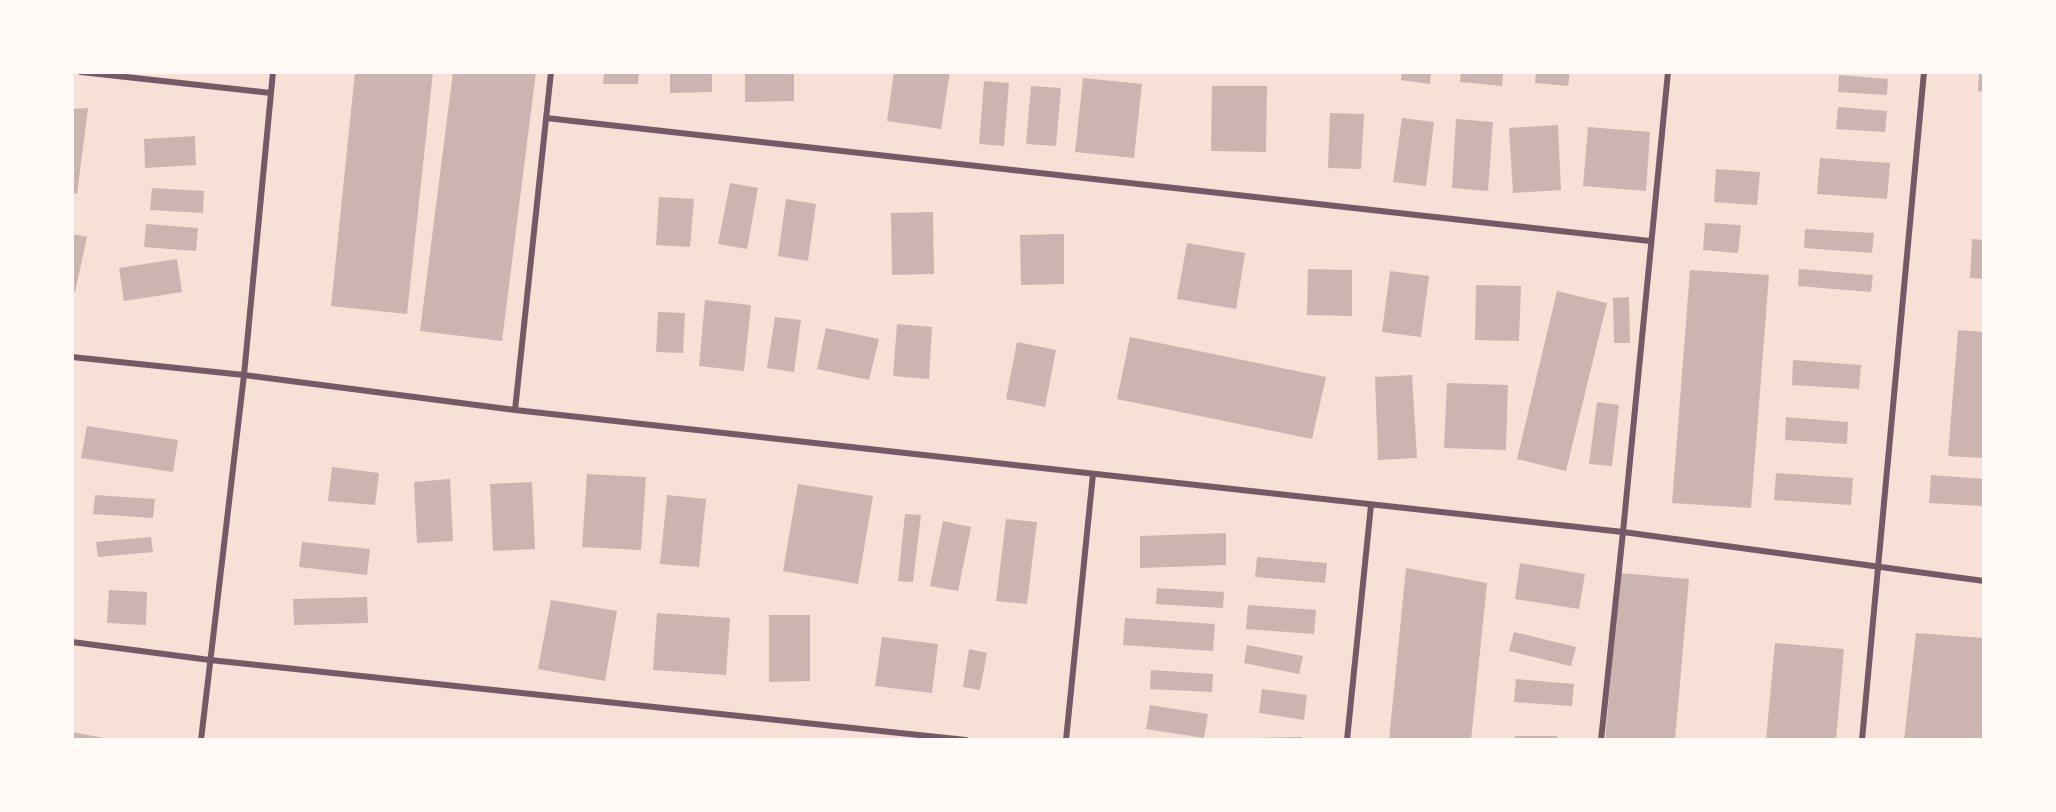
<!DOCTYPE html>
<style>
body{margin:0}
#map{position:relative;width:2056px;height:812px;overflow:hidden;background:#f7e1d7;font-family:Helvetica,sans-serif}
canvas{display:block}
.frame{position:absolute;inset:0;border:74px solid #fffaf5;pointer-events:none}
</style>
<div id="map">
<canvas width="2056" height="812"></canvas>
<div class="frame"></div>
</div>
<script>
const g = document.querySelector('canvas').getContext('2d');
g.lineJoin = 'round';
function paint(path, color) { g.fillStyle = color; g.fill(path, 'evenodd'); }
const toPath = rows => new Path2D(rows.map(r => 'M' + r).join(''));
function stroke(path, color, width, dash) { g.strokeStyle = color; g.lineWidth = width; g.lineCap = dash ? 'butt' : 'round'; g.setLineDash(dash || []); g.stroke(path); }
paint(toPath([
 [355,72,433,72,407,314,331,306],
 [453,72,536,72,502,341,420,331],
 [604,72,639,72,638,84,603,84],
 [670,72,712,72,712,92,670,93],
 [745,72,794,72,794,101,745,102],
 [894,72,950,72,941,129,887,121],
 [1402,72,1431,72,1430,84,1401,80],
 [1461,72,1503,72,1502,86,1460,82],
 [1536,72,1570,72,1568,86,1535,83],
 [1979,72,1984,72,1984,92,1978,91],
 [1839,75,1888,79,1887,95,1838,92],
 [1083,78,1142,84,1134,158,1075,152],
 [984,81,1009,83,1004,146,979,144],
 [1031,86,1061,88,1056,146,1026,144],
 [1212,86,1267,86,1266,152,1211,151],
 [1838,107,1887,111,1885,132,1836,129],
 [88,108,77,194,72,192,72,109],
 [1330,113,1364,114,1361,169,1328,168],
 [1402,118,1434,122,1426,186,1393,182],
 [1456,119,1493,122,1488,191,1452,188],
 [1558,125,1561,190,1513,193,1509,128],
 [1588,127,1650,132,1646,191,1583,186],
 [195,136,196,165,145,168,144,139],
 [1820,158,1890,163,1887,199,1817,194],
 [1716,169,1760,172,1757,205,1714,202],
 [730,183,758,188,747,249,718,244],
 [152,188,204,191,203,213,150,210],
 [659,197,694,199,690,247,656,245],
 [786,199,816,204,808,261,778,256],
 [933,212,934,274,892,275,891,213],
 [1705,223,1741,225,1738,253,1703,250],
 [146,224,198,228,196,251,144,247],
 [1805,229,1874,233,1872,253,1804,248],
 [72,234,87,237,75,292,72,291],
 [1064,234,1064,284,1021,285,1020,235],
 [1972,239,1984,240,1984,279,1970,278],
 [1187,243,1245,253,1236,309,1177,299],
 [177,259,182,292,124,301,119,268],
 [1308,269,1352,270,1352,316,1307,315],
 [1799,269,1873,275,1871,292,1798,286],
 [1690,270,1769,275,1751,508,1672,503],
 [1390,271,1429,276,1421,337,1382,332],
 [1476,285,1521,286,1519,341,1475,340],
 [1557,291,1607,303,1566,471,1517,459],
 [1629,297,1630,343,1614,343,1613,298],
 [705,300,751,305,744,371,699,366],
 [658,312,685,313,683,353,656,352],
 [775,317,801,320,794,372,767,368],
 [897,324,932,327,929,379,893,376],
 [826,328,879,339,869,380,817,369],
 [1958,330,1984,332,1984,458,1948,456],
 [1130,337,1326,377,1312,439,1117,399],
 [1017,342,1056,350,1045,407,1006,399],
 [1793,360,1861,365,1859,389,1792,385],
 [1412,375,1417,458,1378,460,1375,377],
 [1447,383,1508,385,1506,450,1444,448],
 [1597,402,1619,405,1612,466,1589,464],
 [1786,417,1848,422,1847,444,1785,440],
 [87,426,178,440,173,472,81,458],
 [332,467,379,473,375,505,328,501],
 [1776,473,1853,478,1851,505,1774,500],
 [587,474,646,477,641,550,582,547],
 [1931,475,1984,479,1984,506,1929,503],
 [450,479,453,541,417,543,414,482],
 [532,482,535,549,493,551,490,484],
 [798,484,873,496,858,584,783,571],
 [95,495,155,499,153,518,93,514],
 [667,495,706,499,699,567,660,564],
 [905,514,921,515,913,582,898,581],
 [1006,519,1037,522,1027,604,996,601],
 [943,521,971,527,958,591,930,586],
 [1226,533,1226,565,1140,568,1140,536],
 [151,537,153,552,98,557,96,542],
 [302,542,370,549,367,575,299,567],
 [1257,557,1327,563,1325,583,1255,577],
 [1520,563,1585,574,1579,609,1515,599],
 [1406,568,1487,583,1471,740,1389,740],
 [1620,573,1689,579,1675,740,1605,740],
 [1157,588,1224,592,1223,608,1156,604],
 [109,590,147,592,146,625,107,623],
 [367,597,368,623,294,625,293,599],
 [551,600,617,611,605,681,538,669],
 [1248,605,1316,610,1314,634,1246,629],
 [657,613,730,618,726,675,653,670],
 [769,615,810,615,810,681,769,682],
 [1125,618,1215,624,1213,651,1123,645],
 [1514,632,1576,647,1571,666,1509,651],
 [1916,633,1984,638,1984,740,1904,740],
 [882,637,938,644,932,693,875,686],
 [1775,643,1844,649,1836,740,1766,740],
 [1247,645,1303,656,1299,674,1244,663],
 [969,649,987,653,980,690,963,687],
 [1151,670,1213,674,1212,692,1150,689],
 [1516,679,1574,684,1572,706,1514,702],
 [1262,689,1307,695,1304,720,1259,713],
 [1150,705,1208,714,1204,738,1146,729],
 [72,732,109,739,108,740,72,740],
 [1515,736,1557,736,1557,740,1515,740],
 [1301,737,1301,740,1250,740,1250,738]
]), '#ccb4b1');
stroke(toPath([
 [81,72,271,93],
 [546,118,1650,241],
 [72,357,244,375,515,410,1623,532,1984,581],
 [515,410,551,72],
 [72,642,210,660,966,740],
 [201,740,244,375,273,72],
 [1066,740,1093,474],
 [1347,740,1371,505],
 [1601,740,1623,532,1668,72],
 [1862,740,1924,72]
]), '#755966', 6);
</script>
